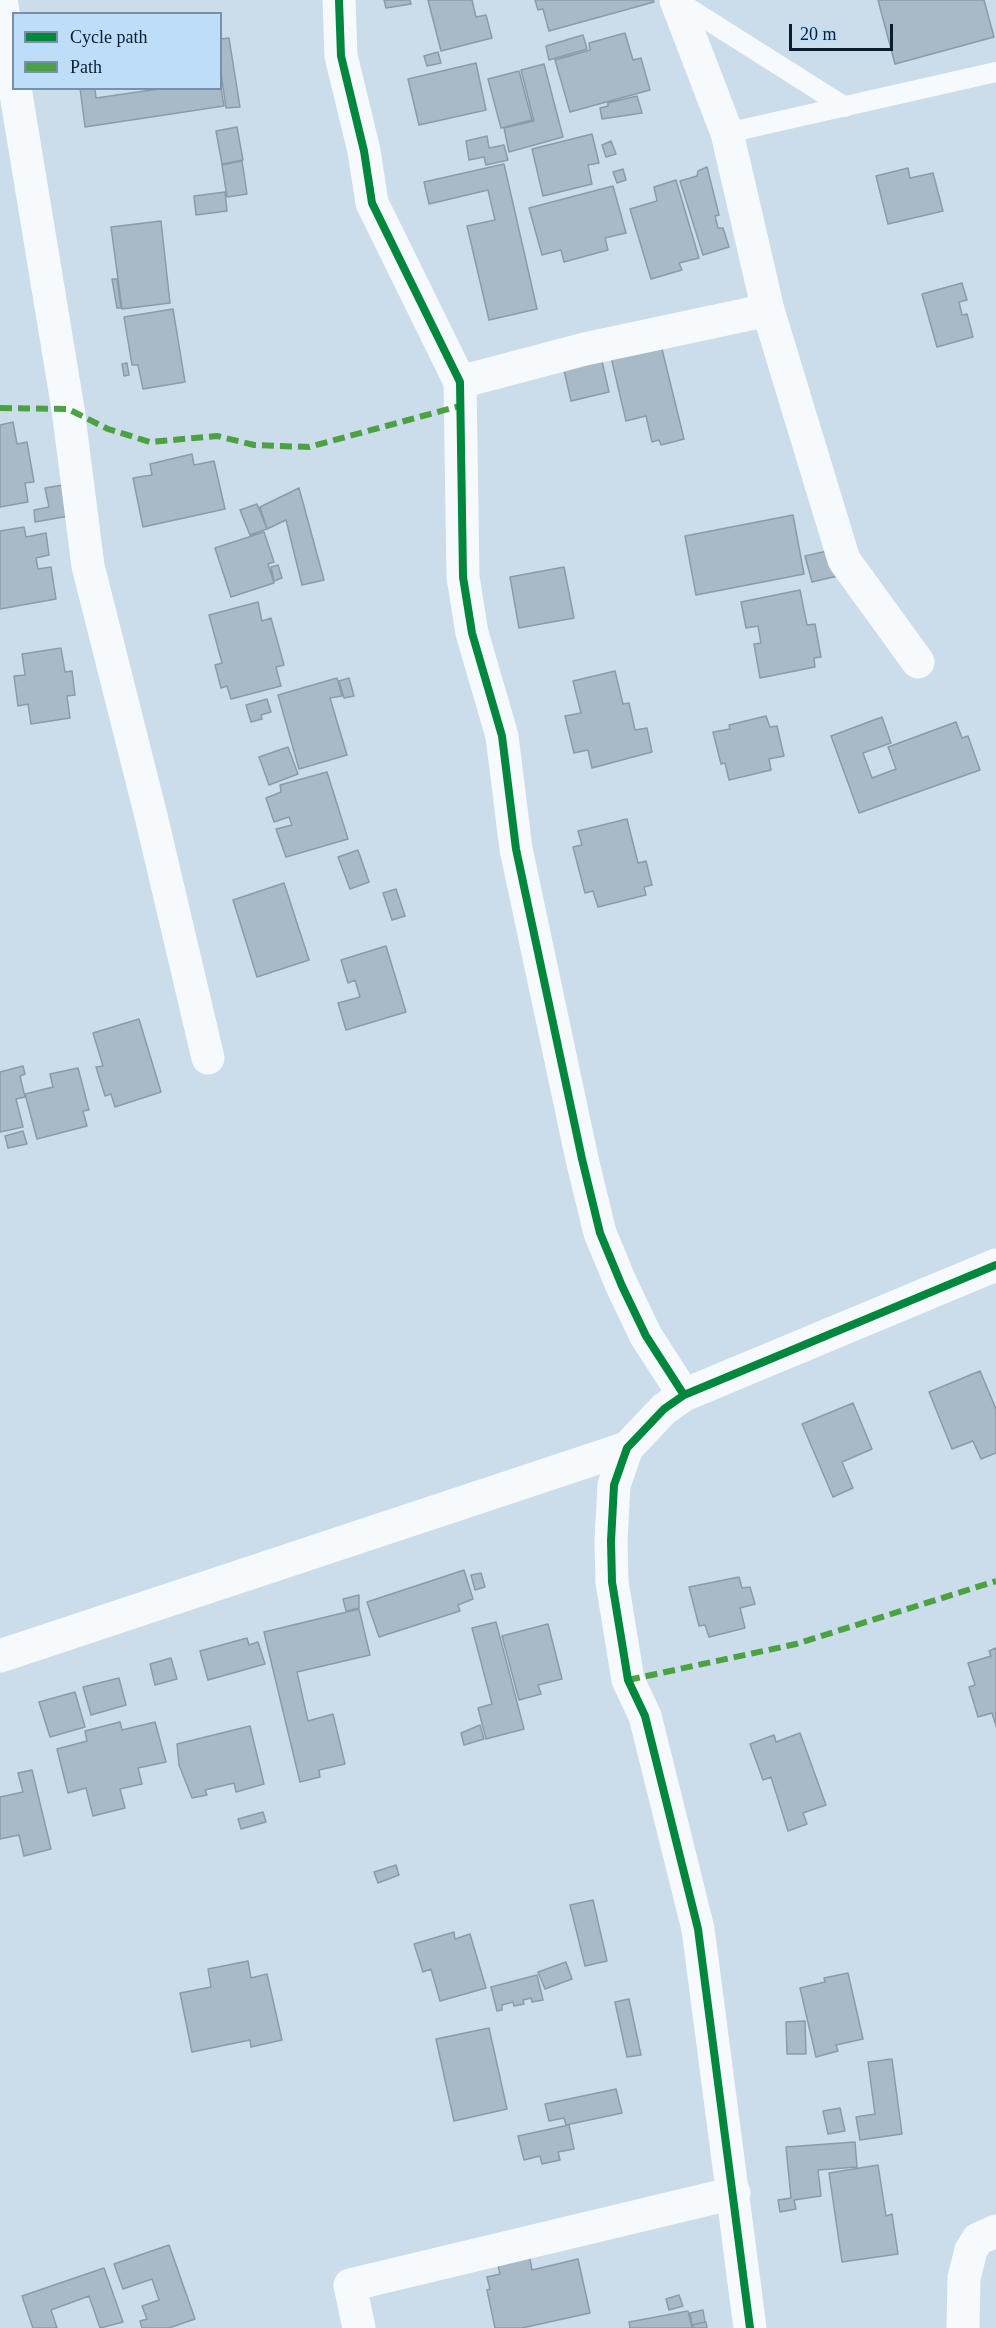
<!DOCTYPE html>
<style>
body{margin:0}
#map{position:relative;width:996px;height:2328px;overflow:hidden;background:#cbdceb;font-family:"Times New Roman",serif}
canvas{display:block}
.legend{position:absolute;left:12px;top:12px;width:210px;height:78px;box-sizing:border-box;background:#beddf8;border:2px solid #7691a8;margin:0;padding:8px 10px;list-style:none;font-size:18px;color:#091e2f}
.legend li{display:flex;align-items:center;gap:12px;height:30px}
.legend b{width:30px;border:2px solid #7691a8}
.scale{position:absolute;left:789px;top:24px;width:104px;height:27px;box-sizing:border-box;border:3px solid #091e2f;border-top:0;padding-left:8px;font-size:18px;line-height:21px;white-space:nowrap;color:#091e2f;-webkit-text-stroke:4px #beddf8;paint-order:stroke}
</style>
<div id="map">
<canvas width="996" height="2328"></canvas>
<ul class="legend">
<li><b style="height:8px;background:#00873e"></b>Cycle path</li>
<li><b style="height:8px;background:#4ca243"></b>Path</li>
</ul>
<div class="scale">20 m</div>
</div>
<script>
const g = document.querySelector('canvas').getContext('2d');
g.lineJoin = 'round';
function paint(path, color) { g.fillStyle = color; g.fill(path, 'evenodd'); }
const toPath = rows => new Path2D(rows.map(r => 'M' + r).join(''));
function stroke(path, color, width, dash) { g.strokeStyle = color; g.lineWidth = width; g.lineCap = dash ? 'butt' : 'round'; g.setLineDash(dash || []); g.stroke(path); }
const building = toPath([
 [384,0,410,0,411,4,386,8,384,0],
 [428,0,472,0,476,17,486,15,492,38,441,51,428,0],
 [535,0,653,0,654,2,549,31,543,9,538,10,535,0],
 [878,0,984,0,994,37,895,64,878,0],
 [625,33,633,60,641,58,650,90,570,112,555,60,590,50,589,43,625,33],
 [583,35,587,49,549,60,546,46,583,35],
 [229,38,240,107,226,108,220,66,220,39,229,38],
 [438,52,441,63,427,66,424,56,438,52],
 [476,63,486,110,419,125,408,79,476,63],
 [544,64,563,137,509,152,504,128,534,121,521,70,544,64],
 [519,71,532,120,501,128,488,79,519,71],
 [220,82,224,106,85,127,80,88,100,88,95,89,96,98,166,88,220,88,220,82],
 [637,96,642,113,602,119,600,108,608,106,608,103,637,96],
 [237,127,243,160,222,164,216,131,237,127],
 [592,134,599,163,588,165,592,184,543,196,532,149,592,134],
 [487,136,489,148,504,145,508,160,486,165,484,157,469,160,466,141,487,136],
 [611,141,616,154,606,157,602,145,611,141],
 [242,161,247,194,227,197,222,165,242,161],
 [504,164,537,309,489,320,467,226,495,220,488,190,429,204,424,182,504,164],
 [707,167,719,215,715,216,718,228,723,228,729,247,703,255,680,181,697,176,698,171,707,167],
 [908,168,910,178,933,173,943,211,888,224,876,176,908,168],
 [623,169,626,180,617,183,613,172,623,169],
 [676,180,699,258,679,263,682,270,651,279,630,209,657,201,654,187,676,180],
 [613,186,626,233,605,238,608,250,564,262,561,250,542,255,529,208,613,186],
 [225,192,227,211,196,215,194,196,225,192],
 [161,221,170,303,122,309,111,227,161,221],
 [112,279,117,279,121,308,117,308,112,279],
 [962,283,967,300,959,302,962,315,967,314,973,337,937,347,922,294,962,283],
 [173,309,185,382,143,389,138,365,132,365,124,317,173,309],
 [661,345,684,439,661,445,659,440,652,442,646,416,626,421,611,357,661,345],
 [602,361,609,392,571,401,564,370,602,361],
 [127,363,129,375,124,376,122,364,127,363],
 [13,422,17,444,27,442,34,482,25,483,28,502,0,507,0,425,13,422],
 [192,454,194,465,214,461,225,509,143,527,133,478,152,475,150,464,192,454],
 [63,485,69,516,35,522,34,510,49,507,45,488,63,485],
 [299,488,324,580,302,585,286,520,267,529,260,507,299,488],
 [257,504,267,529,250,535,240,510,257,504],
 [793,515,804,574,696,595,685,536,793,515],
 [24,527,26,537,46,533,49,555,36,558,38,569,51,567,56,599,0,609,0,531,24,527],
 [264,532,274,562,268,564,274,583,231,597,215,548,264,532],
 [836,549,842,575,812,582,805,556,836,549],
 [278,565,282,578,274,581,271,567,278,565],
 [564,567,574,618,519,628,510,577,564,567],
 [800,590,807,625,815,624,821,657,814,658,815,667,760,678,754,644,761,643,758,626,746,628,741,602,800,590],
 [258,602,262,621,271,618,284,665,276,667,281,686,231,699,227,686,221,688,215,665,222,663,209,615,258,602],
 [61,648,65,672,72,671,75,695,67,696,70,718,31,724,28,704,18,706,14,676,25,675,22,654,61,648],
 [615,671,623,704,629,703,635,730,647,728,652,752,592,768,588,750,574,753,565,716,581,713,573,681,615,671],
 [337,678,342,696,330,698,347,755,299,769,278,695,337,678],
 [349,678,354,696,344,698,339,681,349,678],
 [267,699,271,712,261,715,262,719,251,722,246,705,267,699],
 [766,716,770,727,777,726,784,756,769,759,771,770,729,780,725,763,721,764,713,732,730,729,729,725,766,716],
 [882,717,891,743,863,753,872,778,896,769,888,747,956,722,962,738,968,736,980,770,859,813,831,736,882,717],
 [288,747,298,774,269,785,259,757,288,747],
 [327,772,348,839,286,857,276,829,292,825,289,817,274,822,266,798,281,792,280,785,327,772],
 [627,819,638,863,646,861,652,885,644,887,646,895,598,907,593,891,585,893,573,847,582,845,578,831,627,819],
 [358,850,369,882,350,889,338,857,358,850],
 [284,883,309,960,257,977,233,900,284,883],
 [396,889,405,916,392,920,383,893,396,889],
 [386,946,406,1012,346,1030,338,1003,360,997,355,980,348,983,341,960,386,946],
 [139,1019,161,1092,115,1107,111,1094,105,1096,96,1067,103,1066,93,1033,139,1019],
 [23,1066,25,1074,20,1076,25,1097,16,1099,23,1127,0,1132,0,1072,23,1066],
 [78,1068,89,1110,83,1111,87,1126,37,1139,25,1094,53,1087,50,1074,78,1068],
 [23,1131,27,1144,8,1148,5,1136,23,1131],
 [980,1371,996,1409,996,1453,981,1459,973,1441,952,1449,929,1392,980,1371],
 [853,1403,872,1449,842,1462,853,1488,833,1497,802,1424,853,1403],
 [464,1570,473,1599,458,1605,460,1611,379,1637,367,1602,464,1570],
 [481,1573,485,1587,475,1590,471,1575,481,1573],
 [739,1577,742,1588,750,1587,755,1604,740,1608,745,1628,709,1637,705,1625,699,1626,689,1587,739,1577],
 [359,1595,359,1608,346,1611,343,1599,359,1595],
 [359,1609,370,1655,297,1672,308,1721,333,1714,345,1764,319,1770,320,1777,300,1782,264,1632,359,1609],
 [496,1622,524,1729,486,1739,478,1708,492,1704,472,1628,496,1622],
 [548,1624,562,1679,538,1685,541,1694,519,1700,502,1636,548,1624],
 [247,1638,249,1645,258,1642,265,1664,208,1680,200,1651,247,1638],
 [996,1648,996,1726,992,1713,978,1717,969,1687,975,1685,968,1663,991,1656,989,1651,996,1648],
 [171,1658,177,1679,155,1685,150,1664,171,1658],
 [119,1678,126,1705,91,1715,83,1687,119,1678],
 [75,1692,85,1727,50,1737,39,1702,75,1692],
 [120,1722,122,1730,155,1722,166,1762,138,1768,142,1784,120,1789,125,1808,93,1816,86,1788,68,1793,57,1749,87,1741,85,1731,120,1722],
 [480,1725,484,1739,464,1745,461,1733,480,1725],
 [250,1726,264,1784,236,1792,234,1783,205,1790,207,1795,192,1798,179,1765,177,1744,250,1726],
 [800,1733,826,1805,803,1813,807,1824,788,1831,771,1777,763,1780,750,1744,774,1735,776,1742,800,1733],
 [32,1770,51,1849,24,1856,19,1835,0,1839,0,1797,23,1792,18,1773,32,1770],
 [263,1812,266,1822,241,1829,238,1819,263,1812],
 [396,1865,399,1875,378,1883,374,1872,396,1865],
 [593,1900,607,1961,585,1966,570,1905,593,1900],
 [454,1932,455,1939,470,1934,486,1988,440,2001,431,1969,423,1972,414,1944,454,1932],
 [248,1961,251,1978,267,1974,282,2040,251,2047,250,2040,192,2052,180,1993,211,1987,208,1969,248,1961],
 [566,1962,572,1979,545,1989,538,1972,566,1962],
 [848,1973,863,2039,836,2045,838,2051,816,2057,800,1988,825,1982,824,1978,848,1973],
 [537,1975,543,2000,532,2002,531,1998,523,2000,524,2004,514,2006,513,2002,502,2005,502,2010,497,2011,491,1987,537,1975],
 [629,1999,641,2055,627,2057,615,2002,629,1999],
 [805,2021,806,2054,787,2054,786,2022,805,2021],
 [489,2028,507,2109,454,2121,436,2039,489,2028],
 [892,2059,902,2134,860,2140,856,2117,875,2114,868,2062,892,2059],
 [616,2089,622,2113,566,2125,564,2118,549,2121,545,2104,616,2089],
 [840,2108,845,2131,828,2134,823,2111,840,2108],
 [569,2125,574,2149,558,2152,560,2160,542,2164,540,2156,524,2160,518,2136,569,2125],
 [855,2142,857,2167,818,2170,821,2196,794,2200,796,2209,780,2212,778,2200,791,2198,786,2147,855,2142],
 [878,2165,886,2216,892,2214,898,2254,842,2262,829,2173,878,2165],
 [527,2244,532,2270,578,2259,590,2313,522,2328,495,2328,487,2290,490,2289,487,2277,500,2274,495,2252,527,2244],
 [169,2245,195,2319,169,2328,142,2328,140,2321,147,2319,142,2306,159,2300,152,2279,123,2289,114,2264,169,2245],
 [104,2268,123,2322,100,2328,89,2296,51,2310,57,2328,33,2328,22,2296,104,2268],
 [679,2295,683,2306,669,2310,666,2299,679,2295],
 [703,2310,705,2322,692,2325,690,2313,703,2310],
 [688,2311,692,2328,630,2328,629,2322,688,2311],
 [706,2322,707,2328,693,2328,693,2325,706,2322]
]);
paint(building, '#a8b9c8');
stroke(building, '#8a9ba9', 1.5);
stroke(toPath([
 [679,2,845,107],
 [727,133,996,72]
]), '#f7fafc', 20);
stroke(toPath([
 [1,0,14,78],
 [339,0,341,56,364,151,372,203,460,382,463,577,472,633,502,736,516,849,582,1159,600,1233,622,1286,646,1336,684,1395],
 [676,0,727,133,768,310,844,560,918,662],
 [15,88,68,409,88,566,151,816,208,1058],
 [460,382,585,349,768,310],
 [0,1656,627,1448],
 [359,2328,350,2285,734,2193],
 [750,2328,698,1929,645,1716,628,1680,612,1582,611,1541,614,1485,627,1448,664,1409,684,1395,996,1265],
 [963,2328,964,2278,971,2250,978,2239,996,2231]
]), '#f7fafc', 33);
stroke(toPath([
 [0,408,68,409,108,429,150,442,217,436,254,445,309,447,463,405],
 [628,1680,796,1644,996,1581]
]), '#4ca243', 6, [12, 6]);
stroke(toPath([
 [339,0,341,56,364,151,372,203,460,382,463,577,472,633,502,736,516,849,582,1159,600,1233,622,1286,646,1336,684,1395],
 [750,2328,698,1929,645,1716,628,1680,612,1582,611,1541,614,1485,627,1448,664,1409,684,1395,996,1265]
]), '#00873e', 8);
</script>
